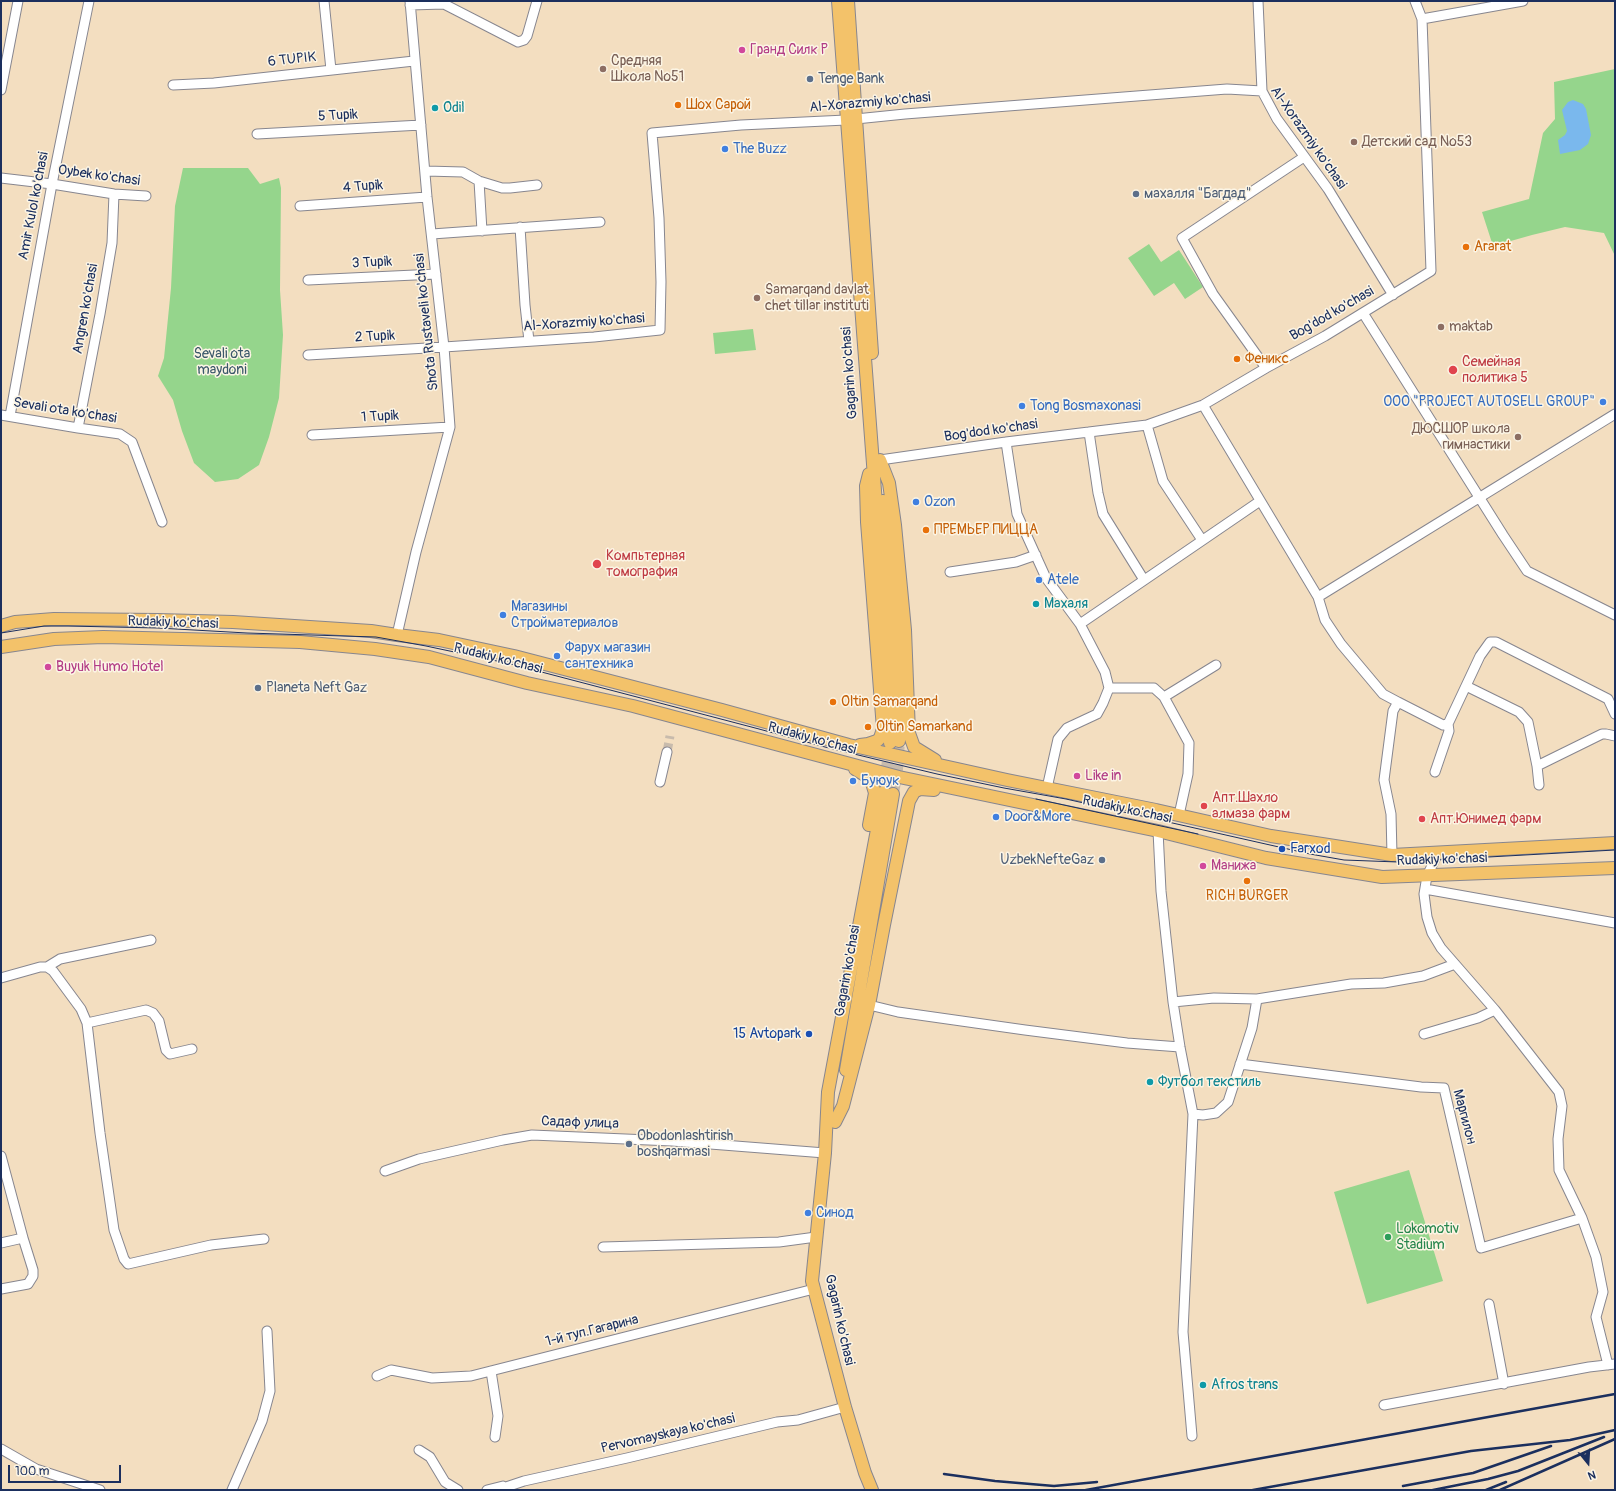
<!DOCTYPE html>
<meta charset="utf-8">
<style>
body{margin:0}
#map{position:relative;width:1616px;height:1491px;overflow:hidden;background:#f3dec0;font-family:Pangolin,sans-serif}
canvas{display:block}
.frame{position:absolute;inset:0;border:2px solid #1b2f5e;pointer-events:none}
.north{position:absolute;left:1568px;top:1443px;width:40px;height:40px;-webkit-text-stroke:3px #fcf5e5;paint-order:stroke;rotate:162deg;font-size:11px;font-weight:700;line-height:16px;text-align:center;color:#1b2f5e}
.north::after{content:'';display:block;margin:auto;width:14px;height:18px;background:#1b2f5e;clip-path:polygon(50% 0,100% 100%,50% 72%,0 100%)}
.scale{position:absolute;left:8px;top:1465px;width:113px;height:18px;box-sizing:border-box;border:2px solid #1b2f5e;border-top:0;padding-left:5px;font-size:12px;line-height:14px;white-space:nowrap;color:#1b2f5e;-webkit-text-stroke:3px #fcf5e5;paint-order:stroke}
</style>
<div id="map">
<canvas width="1616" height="1491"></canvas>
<div class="frame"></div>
<div class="north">N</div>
<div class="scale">100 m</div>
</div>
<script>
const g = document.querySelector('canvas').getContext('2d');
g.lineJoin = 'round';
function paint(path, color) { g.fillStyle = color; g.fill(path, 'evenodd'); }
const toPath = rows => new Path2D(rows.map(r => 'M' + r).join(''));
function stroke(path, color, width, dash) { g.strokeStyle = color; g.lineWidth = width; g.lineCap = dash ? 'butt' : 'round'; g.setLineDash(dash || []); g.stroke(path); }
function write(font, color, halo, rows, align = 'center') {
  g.font = font + ' Pangolin,sans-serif'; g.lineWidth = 3; g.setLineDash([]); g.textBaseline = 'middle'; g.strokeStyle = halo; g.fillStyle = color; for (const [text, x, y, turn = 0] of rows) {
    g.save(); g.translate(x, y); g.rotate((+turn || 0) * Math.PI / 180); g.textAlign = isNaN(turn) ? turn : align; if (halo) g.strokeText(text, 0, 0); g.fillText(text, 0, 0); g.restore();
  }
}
paint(toPath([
 [1615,69,1615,256,1604,233,1565,227,1532,235,1493,246,1482,212,1529,199,1543,133,1555,119,1554,82],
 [183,168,248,168,260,184,279,178,281,188,280,290,283,335,279,398,269,437,259,465,238,479,215,482,194,463,182,431,173,400,158,376,164,358,171,288,175,206],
 [1149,244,1161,262,1179,250,1203,287,1185,299,1174,283,1154,296,1128,258],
 [753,329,756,350,715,354,713,333],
 [1409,1170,1443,1281,1367,1304,1334,1192]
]), '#95d58c');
paint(toPath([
 [1573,100,1583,104,1586,109,1591,135,1588,144,1580,150,1560,154,1558,140,1565,135,1567,131,1562,110,1568,102]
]), '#7ab8ed');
stroke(toPath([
 [667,752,670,736]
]), '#c8bbac', 9, [9, 4.5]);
stroke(toPath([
 [884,792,890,744],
 [893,794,897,769,899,741]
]), '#c8bbac', 12, [12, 6]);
const minor = toPath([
 [324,1,331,70],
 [1258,1,1262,91],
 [1415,1,1422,19],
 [410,5,444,4,518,42,524,40,527,36,537,1],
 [173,85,214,83,414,61],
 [1,90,18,1],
 [257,134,421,125],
 [426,171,463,172,479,181,502,188,510,188,537,185],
 [1,178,52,184,114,194,146,196],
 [479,181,482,231],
 [300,206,427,197],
 [520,227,525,305,529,341],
 [432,234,600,222],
 [308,280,436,274],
 [1363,313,1503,535,1527,571,1615,615],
 [308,355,444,347,594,337,660,330,661,282,659,218,652,133,741,125,846,120,905,114,1227,89,1262,91,1277,119,1328,189,1393,295],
 [1266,368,1213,294,1182,238,1304,157],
 [1203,405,1318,597,1615,414],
 [1,415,78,428,120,434,132,442,162,522],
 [10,416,52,184,89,1],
 [1147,425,1163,481,1202,540],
 [78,428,100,314,112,243,114,194],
 [1089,432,1098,493,1103,514,1144,580],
 [312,435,450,427],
 [1006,442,1017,514,1046,578,1080,624,1260,501],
 [880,460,1006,442,1147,425,1203,405,1266,368,1325,336,1431,271,1422,19,1523,1],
 [950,572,1016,562,1036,555],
 [1318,597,1325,620,1341,644,1383,694,1398,702],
 [1080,624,1105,672,1109,688],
 [397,635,416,552,450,427,444,347,427,197,410,1],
 [1466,686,1519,712,1528,722,1537,766,1539,785],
 [1537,766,1602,734,1606,734,1615,736],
 [1435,772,1449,731,1448,724],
 [660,782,667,752],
 [1047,788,1058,739,1067,728,1097,714,1103,703,1109,688,1154,688,1164,697],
 [1179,815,1188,774,1189,743,1164,697,1216,665],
 [1158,831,1161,891,1173,1002,1180,1047,1193,1114,1183,1332,1192,1436],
 [1438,853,1427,876,1424,894,1427,917,1432,933,1441,948,1495,1010,1559,1092,1562,1106,1558,1139,1559,1170,1582,1218,1596,1257,1603,1292,1596,1317,1608,1365],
 [1392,855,1391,814,1384,780,1393,711,1398,702,1443,725,1448,724,1480,656,1490,642,1496,642,1608,699,1615,714],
 [1425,889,1615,923],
 [47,967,60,959,151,940],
 [1,978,40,967,47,967,53,971,81,1009,87,1023,100,1133,114,1230,124,1259,128,1264,211,1245,264,1239],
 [1173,1002,1214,998,1257,999,1351,984,1384,983,1423,976,1455,964],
 [869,1005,898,1012,1025,1030,1127,1043,1180,1047],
 [87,1023,146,1010,153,1013,159,1021,166,1050,170,1054,192,1049],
 [1424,1034,1478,1018,1495,1010],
 [1240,1064,1421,1087,1444,1088,1481,1248,1582,1218],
 [1193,1114,1203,1115,1216,1113,1228,1102,1252,1028,1257,999],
 [1,1156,23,1238,1,1243],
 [385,1171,419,1159,503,1140,532,1135,672,1141,825,1153],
 [603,1247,779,1242,816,1237],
 [1,1289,28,1284,33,1276,33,1270,23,1238],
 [1489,1304,1504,1384],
 [491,1371,498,1416,495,1437],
 [377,1376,391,1370,432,1378,471,1376,814,1289],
 [1384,1405,1589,1367,1615,1364],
 [1,1449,36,1469,100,1490],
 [419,1450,430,1457,445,1482,458,1490],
 [232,1490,262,1421,270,1391,267,1331],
 [487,1490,503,1486],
 [497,1490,524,1481,627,1458,777,1422,798,1420,845,1407]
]);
const major = toPath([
 [838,1,891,702,890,743],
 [848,1,872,353],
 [880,460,889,483,895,525,905,630,909,733,914,747,935,760],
 [883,501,900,685,901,713,899,741],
 [1,626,15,622,54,619,158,620,233,622,371,631,397,635,439,640,514,656,722,710,849,745,1007,780,1156,810,1271,836,1392,855,1615,843],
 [1,647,54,639,103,637,300,642,375,649,429,657,527,683,633,706,899,777,1158,831,1266,858,1382,877,1615,868],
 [860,745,868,744,877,741,880,738,883,729,867,522,866,486,869,474],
 [855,769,868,777,872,783,875,793,869,825],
 [846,1070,893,794],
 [835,1122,843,1106,869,1005,884,925,909,801,914,792,920,789,934,790],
 [872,1490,865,1473,845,1407,812,1281,825,1153,828,1092,884,792]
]);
stroke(minor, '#87868f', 11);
stroke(major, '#87868f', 14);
stroke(minor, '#fff', 9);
stroke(major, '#f3c26a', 12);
stroke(toPath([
 [1,633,44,626,68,626,158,628,247,633,376,637,426,646,511,664,759,729,825,747,937,774,1004,788,1066,799,1310,854,1344,860,1398,862,1615,850],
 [1036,799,1198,834]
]), '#1b2f5e', 1);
stroke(toPath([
 [944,1474,995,1481,1054,1486,1097,1482],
 [1403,1486,1473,1473,1551,1446],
 [1086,1490,1615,1394],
 [1253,1490,1471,1451,1570,1440,1615,1430],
 [1433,1490,1488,1479,1518,1471,1604,1437],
 [1486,1490,1506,1482],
 [1500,1490,1615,1439]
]), '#1b2f5e', 2.5);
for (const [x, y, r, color] of [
 [742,50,4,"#d1479c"],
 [603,69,4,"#8d6e63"],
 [810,79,4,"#5c6f8a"],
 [678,105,4,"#e8710a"],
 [435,108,4,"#0f9aa8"],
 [1354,142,4,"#8d6e63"],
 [725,149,4,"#3f7fe0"],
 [1136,194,4,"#5c6f8a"],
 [1466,247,4,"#e8710a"],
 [757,298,4,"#8d6e63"],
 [1441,327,4,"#8d6e63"],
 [1237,359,4,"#e8710a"],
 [1453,370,5,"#e0444e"],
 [1603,402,4,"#3f7fe0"],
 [1022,406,4,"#3f7fe0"],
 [1518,437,4,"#8d6e63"],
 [916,502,4,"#3f7fe0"],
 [926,530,4,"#e8710a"],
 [597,564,5,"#e0444e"],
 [1039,580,4,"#3f7fe0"],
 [1036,604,4,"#0f9aa8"],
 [503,615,4,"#3f7fe0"],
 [557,656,4,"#3f7fe0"],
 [48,667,4,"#d1479c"],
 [258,688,4,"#5c6f8a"],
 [833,702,4,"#e8710a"],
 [868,727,4,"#e8710a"],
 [1077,776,4,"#d1479c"],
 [853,781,4,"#3f7fe0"],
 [1204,806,4,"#e0444e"],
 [996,817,4,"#3f7fe0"],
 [1422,819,4,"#e0444e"],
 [1282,849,4,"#1a4fb4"],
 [1102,860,4,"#5c6f8a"],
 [1203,866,4,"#d1479c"],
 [1247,881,4,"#e8710a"],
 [809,1034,4,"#1a4fb4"],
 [1150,1082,4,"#0f9aa8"],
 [629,1144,4,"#5c6f8a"],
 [808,1213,4,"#3f7fe0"],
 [1388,1237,4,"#2e9e5b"],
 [1203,1385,4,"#0f9aa8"]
]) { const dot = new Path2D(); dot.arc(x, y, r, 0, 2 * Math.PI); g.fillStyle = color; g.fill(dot); stroke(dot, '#fcf5e5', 1.5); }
write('14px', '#b23c85', '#fcf5e5', [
 ["Гранд Силк Р",750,50],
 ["Buyuk Humo Hotel",56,667],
 ["Like in",1085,776],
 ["Манижа",1211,866]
], 'left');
write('14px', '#1b2f5e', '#fcf5e5', [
 ["6 TUPIK",292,60,-6],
 ["Al-Xorazmiy ko'chasi",870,103,-5],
 ["5 Tupik",338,116,-3],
 ["Al-Xorazmiy ko'chasi",1308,138,55],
 ["Oybek ko'chasi",99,176,8],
 ["4 Tupik",363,187,-4],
 ["Amir Kulol ko'chasi",34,206,-79],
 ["3 Tupik",372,263,-3],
 ["Angren ko'chasi",86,309,-80],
 ["Bog'dod ko'chasi",1332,314,-30],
 ["Shota Rustaveli ko'chasi",427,322,-96],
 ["Al-Xorazmiy ko'chasi",584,323,-4],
 ["2 Tupik",375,337,-3],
 ["Gagarin ko'chasi",850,373,-94],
 ["Sevali ota ko'chasi",65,411,9],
 ["1 Tupik",380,417,-3],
 ["Bog'dod ko'chasi",991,431,-8],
 ["Rudakiy ko'chasi",173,623,2],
 ["Rudakiy ko'chasi",498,659,14],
 ["Rudakiy ko'chasi",812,739,15],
 ["Rudakiy ko'chasi",1127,810,12],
 ["Rudakiy ko'chasi",1442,860,-2],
 ["Gagarin ko'chasi",848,971,-80],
 ["Маргилон",1464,1117,75],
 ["Садаф улица",580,1123,2],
 ["Gagarin ko'chasi",839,1320,77],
 ["1-й туп.Гагарина",592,1331,-14],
 ["Pervomayskaya ko'chasi",668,1434,-13]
]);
write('14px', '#785e54', '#fcf5e5', [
 ["Средняя",611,61],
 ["Школа №51",611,77],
 ["Детский сад №53",1362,142],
 ["Samarqand davlat",765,290],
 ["chet tillar instituti",765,306],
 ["maktab",1449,327],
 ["ДЮСШОР школа",1510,429,"right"],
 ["гимнастики",1510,445,"right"]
], 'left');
write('14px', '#4e5e75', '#fcf5e5', [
 ["Tenge Bank",818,79],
 ["махалля \"Багдад\"",1144,194],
 ["Planeta Neft Gaz",266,688],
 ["UzbekNefteGaz",1094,860,"right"],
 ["Obodonlashtirish",637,1136],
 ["boshqarmasi",637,1152]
], 'left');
write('14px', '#c56008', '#fcf5e5', [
 ["Шох Сарой",686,105],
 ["Ararat",1474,247],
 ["Феникс",1245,359],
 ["ПРЕМЬЕР ПИЦЦА",934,530],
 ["Oltin Samarqand",841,702],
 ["Oltin Samarkand",876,727],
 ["RICH BURGER",1247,896,"center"]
], 'left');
write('14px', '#0d838f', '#fcf5e5', [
 ["Оdil",443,108],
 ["Махаля",1044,604],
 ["Футбол текстиль",1158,1082],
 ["Afros trans",1211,1385]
], 'left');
write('14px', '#366cbe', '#fcf5e5', [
 ["The Buzz",733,149],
 ["OOO \"PROJECT AUTOSELL GROUP\"",1595,402,"right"],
 ["Tong Bosmaxonasi",1030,406],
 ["Ozon",924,502],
 ["Atele",1047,580],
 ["Магазины",511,607],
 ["Стройматериалов",511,623],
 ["Фарух магазин",565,648],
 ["сантехника",565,664],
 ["Буюук",861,781],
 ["Door&More",1004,817],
 ["Синод",816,1213]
], 'left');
write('14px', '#3a586a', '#fcf5e5', [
 ["Sevali ota",222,354],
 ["maydoni",222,370]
]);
write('14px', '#be3a42', '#fcf5e5', [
 ["Семейная",1462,362],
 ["политика 5",1462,378],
 ["Компьтерная",606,556],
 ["томография",606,572],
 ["Апт.Шахло",1212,798],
 ["алмаза фарм",1212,814],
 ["Апт.Юнимед фарм",1430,819]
], 'left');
write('14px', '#164399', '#fcf5e5', [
 ["Farxod",1290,849],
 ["15 Avtopark",801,1034,"right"]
], 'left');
write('14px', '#27864d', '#fcf5e5', [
 ["Lokomotiv",1396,1229],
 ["Stadium",1396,1245]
], 'left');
</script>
